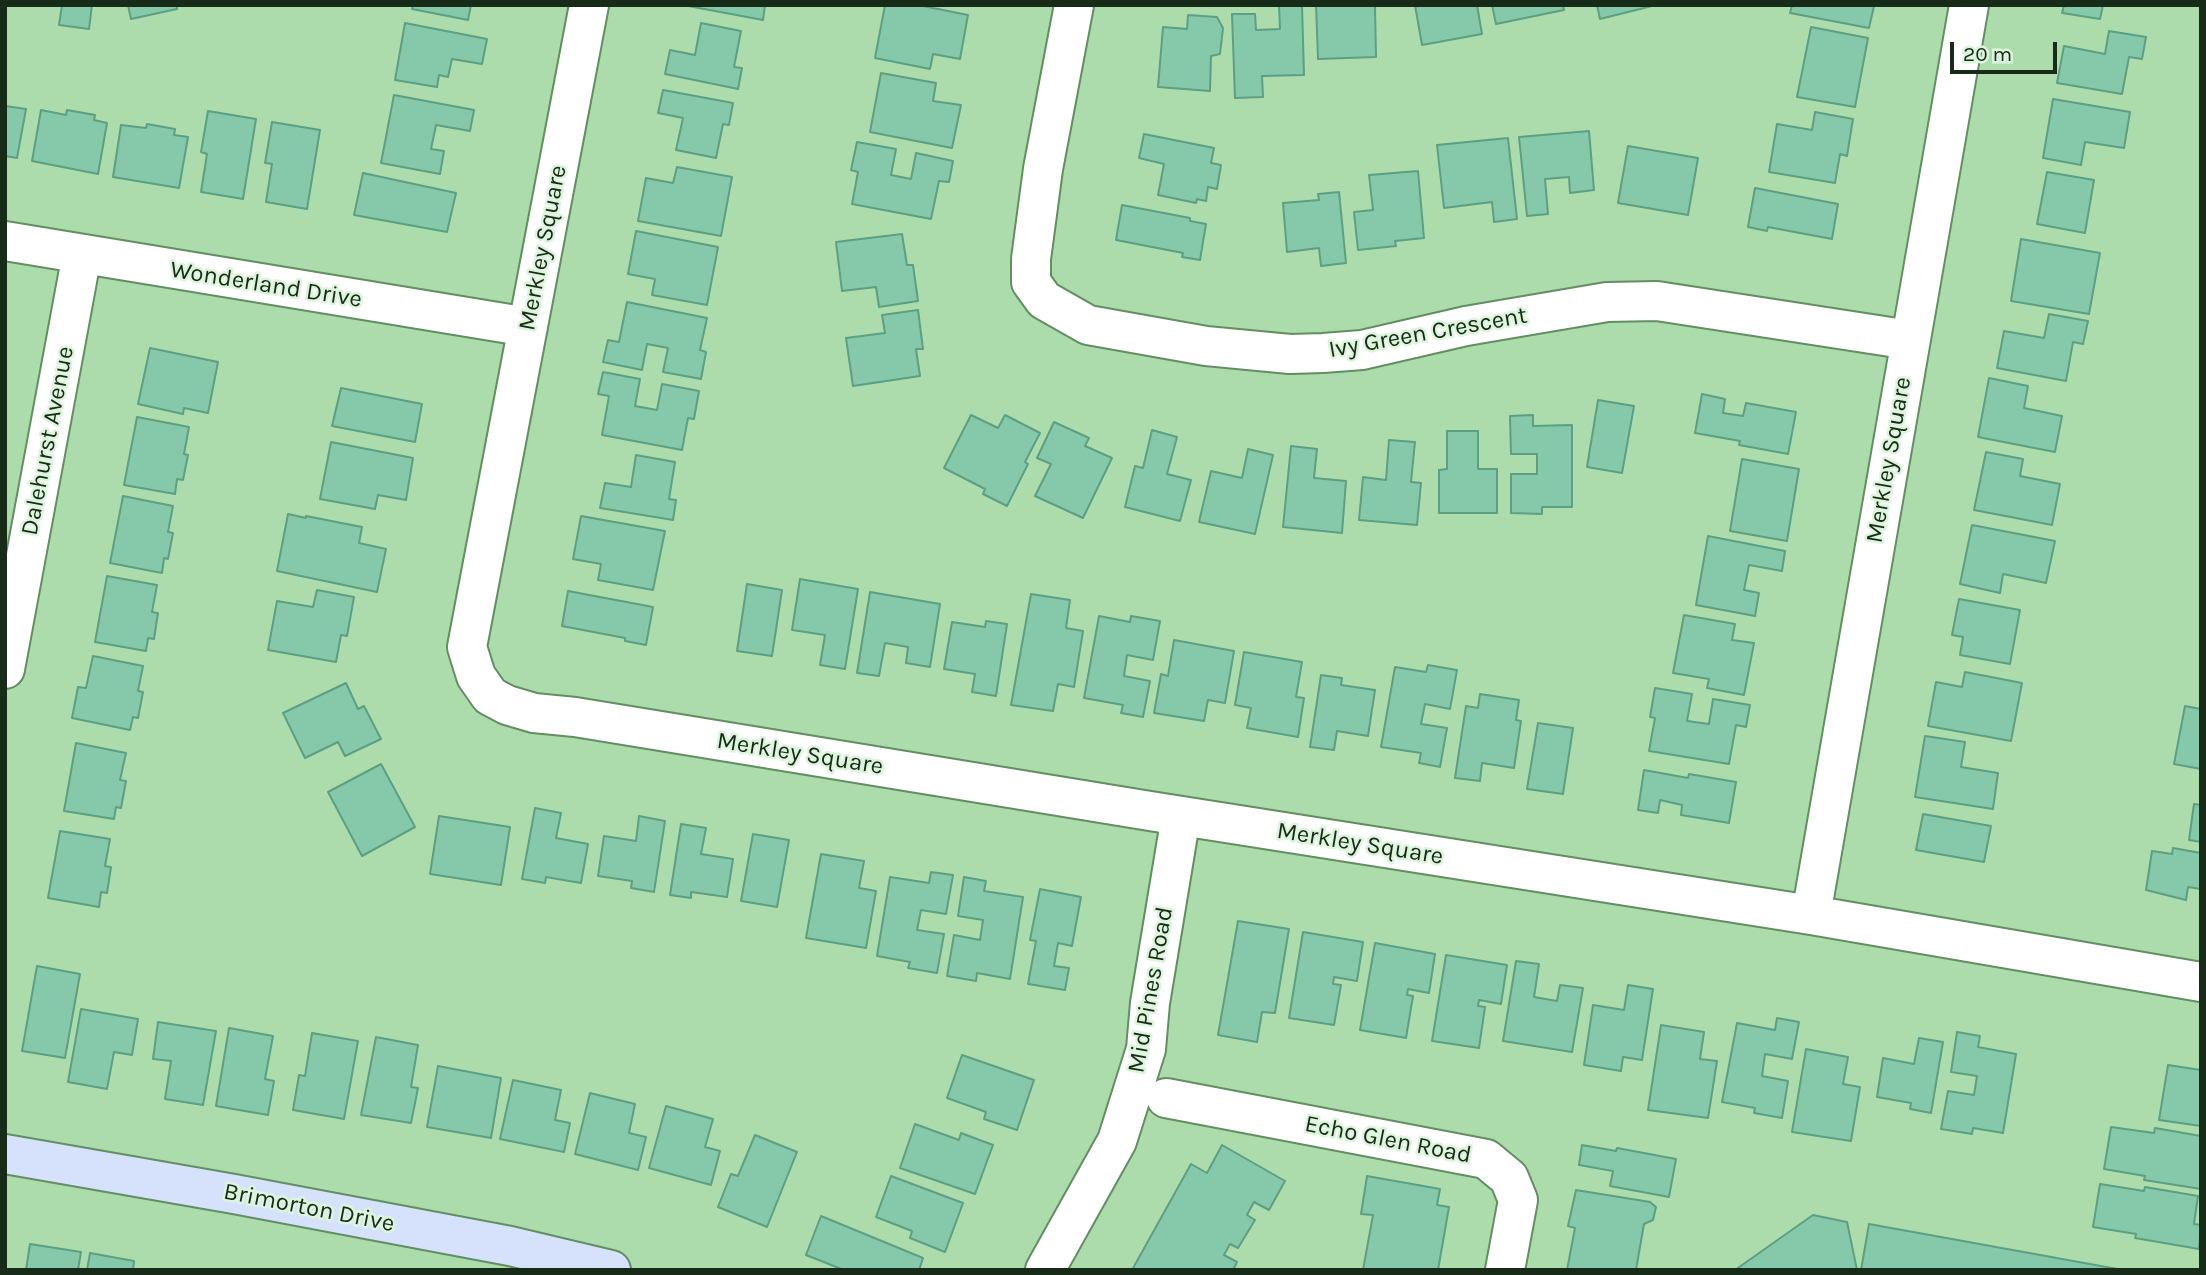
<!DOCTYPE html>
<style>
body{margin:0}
#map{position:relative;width:2206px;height:1275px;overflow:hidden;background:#addcac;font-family:Karla,sans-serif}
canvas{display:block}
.frame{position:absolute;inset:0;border:7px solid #182a18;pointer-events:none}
.scale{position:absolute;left:1950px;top:42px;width:107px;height:32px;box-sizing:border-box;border:4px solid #182a18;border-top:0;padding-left:9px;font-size:21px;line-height:24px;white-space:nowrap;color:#182a18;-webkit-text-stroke:5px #def5dd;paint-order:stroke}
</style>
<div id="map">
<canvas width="2206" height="1275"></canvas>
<div class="frame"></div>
<div class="scale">20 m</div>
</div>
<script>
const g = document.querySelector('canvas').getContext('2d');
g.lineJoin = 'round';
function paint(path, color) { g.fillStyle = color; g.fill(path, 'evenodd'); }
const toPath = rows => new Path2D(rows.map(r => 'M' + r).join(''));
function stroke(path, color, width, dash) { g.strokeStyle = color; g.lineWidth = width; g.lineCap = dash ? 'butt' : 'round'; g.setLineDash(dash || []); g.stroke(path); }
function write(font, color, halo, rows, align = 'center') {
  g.font = font + ' Karla,sans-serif'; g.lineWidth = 5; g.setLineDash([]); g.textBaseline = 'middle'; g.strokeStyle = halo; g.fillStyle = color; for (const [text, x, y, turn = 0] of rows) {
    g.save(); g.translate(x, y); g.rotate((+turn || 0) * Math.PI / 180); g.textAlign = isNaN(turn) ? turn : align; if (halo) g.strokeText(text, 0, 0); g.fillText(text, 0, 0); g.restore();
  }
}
const building = toPath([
 [62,5,92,5,89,29,59,25,62,5],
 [128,5,177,5,177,9,131,19,128,5],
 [413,5,471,5,468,20,412,9,413,5],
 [683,5,765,5,763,20,683,5],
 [885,5,918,5,968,15,960,59,933,54,930,69,875,58,885,5],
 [1279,5,1302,5,1304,75,1262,76,1263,97,1235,98,1232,14,1255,14,1256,30,1280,29,1279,5],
 [1316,5,1375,6,1376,57,1318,59,1316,5],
 [1415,5,1477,5,1482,34,1422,45,1415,5],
 [1492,5,1563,5,1564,10,1496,24,1492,5],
 [1597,5,1656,5,1600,19,1597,5],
 [1792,5,1872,5,1874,6,1869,28,1790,13,1792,5],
 [2064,5,2103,5,2100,19,2062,13,2064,5],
 [1188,15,1217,17,1223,28,1220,54,1211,56,1210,91,1158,87,1163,27,1187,29,1188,15],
 [405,23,487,39,482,64,452,59,448,77,439,75,437,87,395,80,405,23],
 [701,23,741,31,734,67,742,68,738,89,665,74,670,50,695,55,701,23],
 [1811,27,1868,38,1855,107,1797,97,1811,27],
 [2109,31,2146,37,2142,59,2129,57,2122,94,2057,83,2064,46,2105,54,2109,31],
 [881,73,936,83,933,101,961,105,952,148,870,132,881,73],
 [663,90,733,103,729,125,723,124,716,158,676,150,683,118,658,113,663,90],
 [394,95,474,110,470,131,436,125,431,149,444,151,440,174,381,163,394,95],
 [2053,99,2130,112,2124,148,2085,142,2081,165,2043,158,2053,99],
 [5,106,26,109,17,158,5,156,5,106],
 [41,110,66,115,67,110,95,115,94,120,107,123,98,174,32,161,41,110],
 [208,111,256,119,243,199,201,192,207,154,201,152,208,111],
 [1815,112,1853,119,1847,156,1840,154,1835,183,1769,172,1777,124,1812,130,1815,112],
 [272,122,320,130,307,209,266,202,272,164,265,163,272,122],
 [147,124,175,129,174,135,188,137,179,188,113,177,121,125,146,128,147,124],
 [1589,131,1594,190,1570,193,1569,177,1545,179,1548,214,1527,216,1519,137,1589,131],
 [1144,134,1214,148,1211,163,1221,165,1217,189,1208,187,1206,201,1197,199,1196,203,1158,195,1164,164,1139,158,1144,134],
 [1508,138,1517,219,1494,222,1492,202,1444,208,1437,145,1508,138],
 [857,142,896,149,891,175,911,179,916,153,953,161,949,182,939,181,931,219,852,204,858,172,851,170,857,142],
 [1628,146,1698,158,1688,215,1618,203,1628,146],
 [677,167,732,177,721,236,638,221,646,178,673,183,677,167],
 [1418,171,1424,238,1395,241,1396,246,1358,250,1354,212,1373,210,1369,175,1418,171],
 [2047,172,2094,180,2085,233,2037,224,2047,172],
 [363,173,456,193,447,232,354,215,363,173],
 [1755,188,1838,204,1832,239,1768,227,1767,231,1748,227,1755,188],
 [1339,192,1346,263,1321,266,1319,248,1287,252,1283,203,1319,200,1318,194,1339,192],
 [1122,205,1190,218,1190,221,1206,224,1200,260,1182,257,1183,253,1116,240,1122,205],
 [636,231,718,247,707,305,652,295,655,279,628,274,636,231],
 [902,234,907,265,913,265,918,301,879,307,876,287,842,291,836,242,902,234],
 [2021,239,2100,253,2089,314,2011,301,2021,239],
 [627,302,707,318,700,350,706,352,701,379,663,372,668,348,647,344,642,370,603,362,608,340,619,342,627,302],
 [918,310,923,349,916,349,920,376,853,386,846,338,885,333,882,315,918,310],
 [2049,314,2088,321,2083,344,2073,342,2066,381,1997,368,2004,331,2044,338,2049,314],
 [150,348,218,362,208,413,184,408,183,414,138,404,150,348],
 [603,372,640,379,635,406,657,410,662,384,699,391,694,419,688,418,682,450,602,435,609,396,598,394,603,372],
 [1989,378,2028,386,2024,408,2062,416,2055,452,1978,437,1989,378],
 [341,388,422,404,415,442,332,426,341,388],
 [1702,394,1725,399,1723,413,1743,416,1746,403,1796,412,1788,454,1739,445,1740,441,1695,433,1702,394],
 [1598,400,1634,406,1622,473,1587,467,1598,400],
 [971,415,998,428,1005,415,1040,433,1025,462,1028,464,1007,506,983,494,985,489,944,468,971,415],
 [1533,415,1533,426,1572,425,1572,507,1542,507,1542,514,1511,513,1511,474,1537,474,1537,454,1511,454,1510,416,1533,415],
 [137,417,189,427,184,454,188,455,183,480,177,479,175,494,124,485,137,417],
 [1054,422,1089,438,1085,446,1112,458,1083,518,1035,496,1051,464,1037,458,1054,422],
 [1152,430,1177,437,1167,474,1191,480,1180,521,1125,507,1135,466,1143,468,1152,430],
 [1447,431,1478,431,1478,469,1497,469,1497,513,1439,513,1439,470,1447,469,1447,431],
 [1389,440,1415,442,1411,482,1421,483,1417,525,1359,520,1363,477,1386,480,1389,440],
 [331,442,413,458,406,500,378,495,375,509,320,499,331,442],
 [1291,446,1317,449,1314,478,1346,481,1342,533,1283,527,1291,446],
 [1248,449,1273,455,1255,534,1199,522,1211,471,1242,478,1248,449],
 [1986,452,2023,459,2020,476,2060,484,2052,525,1974,510,1986,452],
 [636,455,675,462,669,499,676,500,673,520,600,508,605,483,631,487,636,455],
 [1742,459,1799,469,1787,541,1730,531,1742,459],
 [123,496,173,506,168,532,173,533,168,559,164,558,162,573,110,563,123,496],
 [288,514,306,518,306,516,362,527,359,543,386,549,377,592,277,571,288,514],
 [581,516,665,531,653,590,598,580,601,564,573,559,581,516],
 [1972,525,2055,541,2046,583,2003,574,2000,593,1960,584,1972,525],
 [1708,536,1785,551,1782,571,1749,565,1744,590,1759,593,1755,616,1696,605,1708,536],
 [107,576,157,585,152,612,158,613,154,639,148,638,146,651,95,642,107,576],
 [800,579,858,589,845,669,820,665,825,635,792,630,800,579],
 [747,584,782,590,772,656,737,651,747,584],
 [317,590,354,597,347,636,341,635,336,662,268,650,277,601,313,607,317,590],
 [568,591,653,607,646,645,625,641,625,638,562,626,568,591],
 [870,592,940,604,930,667,906,663,908,647,885,643,879,676,857,673,870,592],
 [1031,594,1070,600,1066,628,1083,631,1074,687,1058,684,1053,711,1011,705,1031,594],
 [1959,599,2020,610,2010,664,1960,655,1963,637,1952,635,1959,599],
 [1684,615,1735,624,1732,640,1754,643,1744,695,1707,688,1709,679,1673,673,1684,615],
 [1099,616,1130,622,1131,616,1160,621,1153,660,1127,655,1124,676,1150,681,1143,717,1121,713,1123,705,1084,698,1099,616],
 [986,621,1007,624,996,696,972,692,975,674,944,669,952,622,985,627,986,621],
 [1174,640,1234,651,1225,703,1208,700,1204,721,1154,713,1161,674,1168,676,1174,640],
 [1244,652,1302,662,1296,697,1304,698,1298,737,1247,728,1251,708,1235,705,1244,652],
 [93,656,143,666,138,691,143,692,138,718,133,717,130,730,72,718,78,687,86,688,93,656],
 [1428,665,1457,670,1450,709,1425,704,1421,724,1447,728,1440,767,1419,763,1421,753,1381,747,1395,667,1426,672,1428,665],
 [1965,672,2022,683,2011,741,1928,726,1936,682,1962,687,1965,672],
 [1321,675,1342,678,1341,685,1375,690,1368,736,1337,731,1334,750,1310,747,1321,675],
 [346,683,358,709,364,706,381,739,345,756,338,742,305,758,283,713,346,683],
 [1655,688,1692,694,1687,721,1709,724,1713,699,1750,705,1746,727,1736,725,1729,764,1649,751,1655,718,1650,717,1655,688],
 [1480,694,1519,700,1516,720,1521,721,1514,768,1482,763,1480,781,1455,778,1466,706,1478,708,1480,694],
 [2185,706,2201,709,2201,769,2174,764,2185,706],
 [1538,723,1573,728,1563,794,1527,789,1538,723],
 [1925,736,1965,742,1961,767,1998,773,1993,809,1915,797,1925,736],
 [76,743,126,753,120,780,126,781,121,808,116,807,114,819,64,811,76,743],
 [381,764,415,827,362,856,328,792,381,764],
 [1644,770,1688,778,1689,774,1736,782,1729,823,1681,815,1682,805,1660,800,1658,813,1638,810,1644,770],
 [2194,804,2201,805,2201,842,2189,840,2194,804],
 [535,808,561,813,556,838,588,844,581,883,546,877,545,883,522,879,535,808],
 [1923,814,1991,826,1984,862,1916,850,1923,814],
 [439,816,510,827,501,885,430,874,439,816],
 [639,816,665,821,654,892,631,888,632,881,598,876,604,836,636,841,639,816],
 [681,824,706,828,701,854,733,859,727,897,691,892,691,898,670,895,681,824],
 [60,831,110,839,105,866,111,867,107,893,101,892,99,907,48,898,60,831],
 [753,834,789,840,777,907,741,901,753,834],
 [2173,848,2201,853,2201,889,2188,887,2186,900,2146,890,2152,851,2172,854,2173,848],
 [821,854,864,861,859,888,876,891,866,948,806,938,821,854],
 [931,872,953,875,946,914,921,910,917,930,944,934,937,973,908,968,910,962,877,956,890,877,929,883,931,872],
 [964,877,986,881,984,891,1023,897,1010,979,977,973,976,981,947,976,954,935,980,940,983,920,958,916,964,877],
 [1040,889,1081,897,1072,946,1058,943,1054,966,1069,968,1065,990,1028,984,1036,941,1030,940,1040,889],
 [1238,921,1289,929,1275,1013,1262,1012,1257,1042,1218,1035,1238,921],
 [1303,932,1363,942,1357,981,1334,977,1333,984,1341,985,1334,1025,1289,1018,1303,932],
 [1375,943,1435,954,1429,993,1408,989,1407,995,1413,996,1406,1038,1360,1030,1375,943],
 [1446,955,1507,965,1501,1004,1479,1000,1478,1006,1485,1007,1479,1048,1432,1041,1446,955],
 [1516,961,1539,964,1534,997,1557,1001,1560,985,1583,988,1572,1052,1503,1041,1516,961],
 [37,966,80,974,65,1058,22,1051,37,966],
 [1628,985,1653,989,1642,1060,1623,1057,1621,1071,1584,1065,1593,1005,1624,1010,1628,985],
 [81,1009,138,1019,132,1055,114,1052,107,1089,68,1082,81,1009],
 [1777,1018,1799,1022,1792,1059,1765,1054,1762,1076,1788,1081,1782,1118,1754,1113,1755,1108,1722,1102,1737,1023,1775,1030,1777,1018],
 [158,1022,216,1031,203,1105,165,1099,171,1061,153,1059,158,1022],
 [1661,1025,1704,1032,1700,1059,1717,1061,1708,1118,1648,1110,1661,1025],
 [229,1028,273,1036,265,1079,274,1081,268,1115,216,1106,229,1028],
 [1957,1032,1980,1036,1978,1047,2016,1054,2003,1133,1973,1128,1972,1134,1941,1129,1948,1091,1974,1095,1977,1076,1951,1072,1957,1032],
 [312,1033,358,1041,344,1119,293,1110,299,1075,305,1076,312,1033],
 [376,1037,418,1045,411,1087,418,1088,411,1123,361,1115,376,1037],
 [1919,1038,1943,1042,1931,1113,1910,1109,1911,1103,1877,1097,1883,1058,1914,1064,1919,1038],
 [1806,1049,1848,1057,1843,1084,1860,1087,1851,1141,1792,1132,1806,1049],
 [962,1055,1034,1080,1017,1130,984,1119,986,1112,947,1098,962,1055],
 [2168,1065,2201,1070,2201,1126,2159,1120,2168,1065],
 [438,1066,501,1078,491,1138,427,1127,438,1066],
 [513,1080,561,1090,555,1120,570,1123,564,1152,500,1139,513,1080],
 [590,1093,635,1104,629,1133,646,1137,638,1170,575,1154,590,1093],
 [666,1106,713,1119,705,1147,720,1151,711,1185,649,1168,666,1106],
 [915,1124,959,1140,961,1133,993,1145,975,1194,900,1168,915,1124],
 [2111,1127,2154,1133,2155,1128,2201,1136,2201,1189,2144,1180,2145,1176,2104,1169,2111,1127],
 [755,1135,797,1152,767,1227,718,1207,731,1174,738,1176,755,1135],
 [1222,1145,1285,1181,1269,1210,1254,1202,1247,1215,1255,1220,1238,1248,1230,1244,1224,1255,1237,1262,1233,1270,1132,1270,1191,1164,1207,1173,1222,1145],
 [1582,1145,1616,1151,1617,1148,1676,1159,1669,1197,1610,1186,1613,1171,1579,1165,1582,1145],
 [891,1176,963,1203,945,1252,910,1238,912,1231,876,1217,891,1176],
 [1367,1176,1440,1189,1437,1205,1449,1207,1438,1270,1363,1270,1373,1215,1361,1214,1367,1176],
 [2100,1184,2144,1191,2145,1187,2198,1196,2194,1224,2201,1225,2199,1249,2135,1238,2136,1234,2093,1227,2100,1184],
 [1576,1190,1650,1202,1656,1207,1653,1220,1644,1224,1636,1270,1567,1270,1575,1228,1568,1226,1576,1190],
 [1813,1215,1847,1222,1857,1270,1735,1270,1813,1215],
 [821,1216,923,1258,919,1270,844,1270,806,1255,821,1216],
 [1869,1224,2123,1270,1861,1270,1869,1224],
 [30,1244,81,1252,78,1270,26,1270,30,1244],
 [90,1253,134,1261,133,1270,87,1270,90,1253]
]);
paint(building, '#85c9aa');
stroke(building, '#5c9f82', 2);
const street = toPath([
 [589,5,467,647,476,676,490,696,507,705,534,713,575,717,1150,811,1811,915,2201,982],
 [1074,5,1043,169,1031,259,1031,282,1044,300,1088,325,1206,346,1290,354,1323,353,1362,350,1466,326,1607,302,1657,301,1910,340],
 [5,241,528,327],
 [5,669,82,254],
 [1811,915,1969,5],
 [1166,1098,1486,1159,1509,1178,1518,1200,1505,1270],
 [1045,1270,1117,1141,1146,1049,1150,1003,1181,816]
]);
const secondary = toPath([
 [5,1154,234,1194,510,1246,611,1270]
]);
stroke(street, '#628e62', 42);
stroke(secondary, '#628e62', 42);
stroke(street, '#fff', 38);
stroke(secondary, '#d6e2fc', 38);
write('24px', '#182a18', '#def5dd', [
 ["Merkley Square",543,248,-79],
 ["Wonderland Drive",266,285,9],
 ["Ivy Green Crescent",1428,333,-10],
 ["Dalehurst Avenue",48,441,-79],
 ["Merkley Square",1889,460,-80],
 ["Merkley Square",800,754,9],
 ["Merkley Square",1360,844,9],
 ["Mid Pines Road",1151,990,-80],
 ["Echo Glen Road",1388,1140,11],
 ["Brimorton Drive",309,1208,11]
]);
</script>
